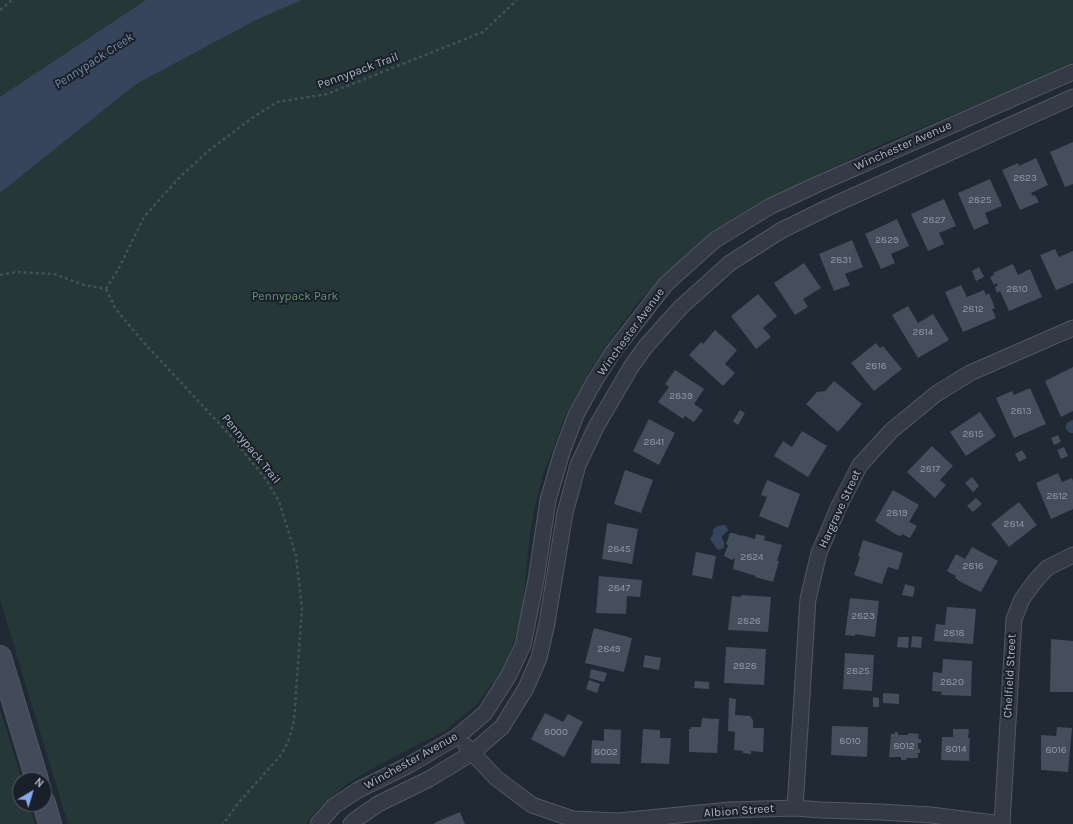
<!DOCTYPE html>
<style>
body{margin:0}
#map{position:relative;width:1073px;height:824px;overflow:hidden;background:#212935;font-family:Karla,sans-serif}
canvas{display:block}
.north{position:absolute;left:12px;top:772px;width:40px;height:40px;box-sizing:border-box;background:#1a202a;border:1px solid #555c67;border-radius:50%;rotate:38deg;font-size:11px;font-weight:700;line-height:16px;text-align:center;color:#aeb5c3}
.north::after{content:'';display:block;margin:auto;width:14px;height:18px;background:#86aaf0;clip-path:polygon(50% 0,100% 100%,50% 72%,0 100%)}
</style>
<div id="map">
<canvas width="1073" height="824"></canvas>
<div class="north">N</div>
</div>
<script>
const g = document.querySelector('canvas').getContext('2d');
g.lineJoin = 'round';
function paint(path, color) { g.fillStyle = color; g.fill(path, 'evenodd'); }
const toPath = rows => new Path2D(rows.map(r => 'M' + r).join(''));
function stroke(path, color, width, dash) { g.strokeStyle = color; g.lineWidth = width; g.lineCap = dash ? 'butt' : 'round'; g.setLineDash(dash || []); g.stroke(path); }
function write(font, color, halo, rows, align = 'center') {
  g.font = font + ' Karla,sans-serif'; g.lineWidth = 4; g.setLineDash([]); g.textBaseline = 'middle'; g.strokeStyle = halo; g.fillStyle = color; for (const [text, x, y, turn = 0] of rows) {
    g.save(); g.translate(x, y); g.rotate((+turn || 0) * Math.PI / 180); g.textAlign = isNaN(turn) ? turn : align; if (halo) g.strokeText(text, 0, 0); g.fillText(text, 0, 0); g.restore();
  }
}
paint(toPath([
 [0,0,1073,0,1073,62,1019,87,876,147,743,213,715,232,675,265,661,279,638,303,614,334,590,370,564,419,544,472,536,502,530,533,522,611,517,631,505,667,476,705,445,731,373,768,343,787,317,810,306,824,68,824,0,600],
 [0,709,22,780,20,780,20,804,29,804,35,824,0,824]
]), '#263738');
paint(toPath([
 [146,0,302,0,258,19,136,84,0,193,0,97],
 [1073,420,1073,433,1070,433,1066,429,1066,425,1068,422],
 [724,525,726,526,728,530,722,536,722,539,724,542,724,548,719,550,717,549,710,539,713,534,713,529,718,526]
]), '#36445c');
paint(toPath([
 [1073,142,1073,184,1065,187,1050,152],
 [1036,158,1048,185,1031,193,1033,196,1035,195,1039,202,1020,210,1002,170,1018,163,1019,166],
 [990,179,1002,206,985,213,989,223,974,230,958,193],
 [944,199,956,226,939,233,944,244,928,251,911,214],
 [897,219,909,246,891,254,895,263,881,269,865,234],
 [852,240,863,267,845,274,850,285,834,291,819,254],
 [1055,249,1059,257,1073,251,1073,283,1056,290,1040,255],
 [804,263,821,288,803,299,808,307,795,315,774,283],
 [1013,264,1018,275,1030,269,1042,297,1009,311,1000,291,997,293,995,287,998,285,997,283,994,285,990,277,994,275,993,273],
 [979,267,984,277,976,281,972,271],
 [961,285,967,297,984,290,986,295,989,293,995,308,992,309,996,318,963,332,945,292],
 [758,294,777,316,763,328,771,337,756,349,731,316],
 [908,306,918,323,933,314,949,340,918,358,892,315],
 [715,330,737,350,725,364,735,373,723,386,689,355,701,342,703,344],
 [876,343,880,348,883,346,902,369,874,391,851,363],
 [1073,367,1073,411,1061,417,1045,381],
 [675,370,704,389,694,404,703,410,694,422,685,416,683,419,658,402,669,387,665,384],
 [834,381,862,404,838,432,806,404,817,392,825,391],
 [1030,388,1046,424,1014,438,996,398,1012,391,1014,395],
 [740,410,745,413,738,425,733,421],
 [980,412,996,436,966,456,950,432],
 [649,419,675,433,659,465,633,451],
 [802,431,827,446,808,477,774,456,783,441,792,447],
 [1058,435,1061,442,1054,445,1051,438],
 [932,446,953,466,940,480,946,485,935,498,907,472],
 [1064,447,1068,456,1061,459,1057,450],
 [1022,450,1027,458,1019,462,1015,454],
 [625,470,653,480,641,513,614,504],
 [1058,473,1062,482,1072,478,1073,481,1073,509,1051,519,1036,483],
 [972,477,979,486,973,492,965,483],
 [767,480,800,494,788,528,759,516,767,497,761,495],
 [893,490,919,505,909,522,917,526,910,538,902,534,901,536,897,535,875,521],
 [976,498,982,504,973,512,967,506],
 [1019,502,1037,525,1009,547,991,524],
 [607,523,638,529,632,564,602,559],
 [730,533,734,533,741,536,741,535,755,539,756,534,765,536,764,540,782,545,777,561,779,561,773,582,755,577,756,576,733,569,735,558,732,560,724,556,728,545,726,544],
 [863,540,903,553,898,570,888,567,882,584,854,575,860,557,858,556],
 [972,547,998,561,981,592,959,581,955,578,956,576,947,571,956,554,965,559],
 [696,552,716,556,712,579,692,575],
 [599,576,642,580,640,597,627,596,626,614,596,613],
 [905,584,915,587,913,597,902,595],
 [741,595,771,597,768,632,728,630,732,596,741,597],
 [850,598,879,601,875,637,855,634,855,636,845,635],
 [947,607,976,609,973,644,934,641,936,624,945,625],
 [594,628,632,638,624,672,585,663],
 [912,636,922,637,921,648,911,647],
 [898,637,909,637,908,648,897,647],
 [1051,639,1073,641,1073,692,1050,692],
 [726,647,766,649,764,685,724,683],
 [845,653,874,655,872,691,843,689],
 [645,655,661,658,659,670,643,667],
 [943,659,972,661,971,696,941,695,942,692,932,691,933,672,942,673],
 [591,669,607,673,604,682,589,678],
 [589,680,600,684,597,693,586,689],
 [695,681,709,682,709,689,694,688],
 [883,693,899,694,899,704,883,703],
 [873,697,879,698,879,707,873,707],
 [729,698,736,699,735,715,750,716,753,720,753,728,764,728,763,752,751,751,751,754,743,753,743,751,734,750,735,732,728,731],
 [545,713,563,722,568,714,583,722,564,757,531,739],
 [702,718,719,719,717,753,689,752,689,729,691,729,691,727,701,727],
 [832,726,868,727,867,757,831,755],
 [1057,727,1072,728,1068,772,1041,770,1041,735,1056,736],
 [604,729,621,730,620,764,591,763,592,740,604,741],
 [643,729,660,730,660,738,671,738,669,764,641,763],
 [953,729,969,729,968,738,970,738,969,761,941,760,942,737,953,737],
 [894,732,898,732,898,735,908,735,908,733,919,734,918,739,921,739,921,743,918,743,918,749,920,749,920,753,918,753,918,758,907,758,906,760,901,760,901,757,889,757,891,734,895,734],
 [460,812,465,824,435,824,434,823]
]), '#444e5d');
const minor = toPath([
 [466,746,496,778,532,805,573,819,619,821,730,810,795,808,821,810,880,812,931,815,1002,824],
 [795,808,808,599,819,553,839,506,860,465,891,431,936,394,970,373,1073,328],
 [318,824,334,806,358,790,409,765,458,736,485,713,509,675,523,645,536,580,548,500,562,452,576,415,594,382,613,352,666,284,715,240,769,207,816,185,1073,72],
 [351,824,355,820,378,804,429,779,472,753,502,727,526,688,539,658,547,623,565,513,578,465,596,427,631,367,646,346,681,307,730,263,782,230,829,207,1073,97],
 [1002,824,1014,619,1022,599,1036,580,1047,568,1073,555]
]);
const secondary = toPath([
 [0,657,37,780],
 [44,803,50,824]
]);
stroke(minor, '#525864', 17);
stroke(secondary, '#525864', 24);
stroke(toPath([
 [0,10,12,0],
 [0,275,16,272,54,274,84,285,106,289],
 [106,289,115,308,145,344,229,434,265,478,279,501,296,556,302,608,294,721,288,742,281,755,240,801,223,824],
 [106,289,119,268,144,217,178,179,207,152,252,118,277,102,327,94,483,32,517,0]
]), '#425256', 2.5, [3, 3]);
stroke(minor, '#343b46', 15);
stroke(secondary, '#434a59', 22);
write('10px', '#949baa', null, [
 ["2823",1025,178],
 ["2825",980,200],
 ["2827",934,220],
 ["2829",887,240],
 ["2831",841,260],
 ["2810",1017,289],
 ["2812",973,309],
 ["2814",923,332],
 ["2816",876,366],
 ["2839",681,396],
 ["2813",1021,411],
 ["2815",973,434],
 ["2841",654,442],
 ["2817",930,469],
 ["2812",1057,496],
 ["2819",897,513],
 ["2814",1014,524],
 ["2845",619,549],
 ["2824",752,557],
 ["2816",973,566],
 ["2847",619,588],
 ["2823",863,616],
 ["2826",749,621],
 ["2818",954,633],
 ["2849",609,649],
 ["2828",745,666],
 ["2825",858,671],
 ["2820",952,682],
 ["8000",556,732],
 ["8010",850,741],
 ["8012",904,746],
 ["8014",956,749],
 ["8016",1056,750],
 ["8002",606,752]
]);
write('12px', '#aeb5c3', '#1a202a', [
 ["Pennypack Trail",358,71,-20],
 ["Winchester Avenue",903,146,-24],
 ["Winchester Avenue",631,332,-54],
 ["Pennypack Trail",251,449,51],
 ["Hargrave Street",840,509,-65],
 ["Chelfield Street",1010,676,-87],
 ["Winchester Avenue",411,761,-29],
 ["Albion Street",739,811,-4]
]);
write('12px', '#689173', '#1a202a', [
 ["Pennypack Park",295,297]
]);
write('italic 13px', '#788baa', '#1a202a', [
 ["Pennypack Creek",94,61,-33]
]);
</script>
